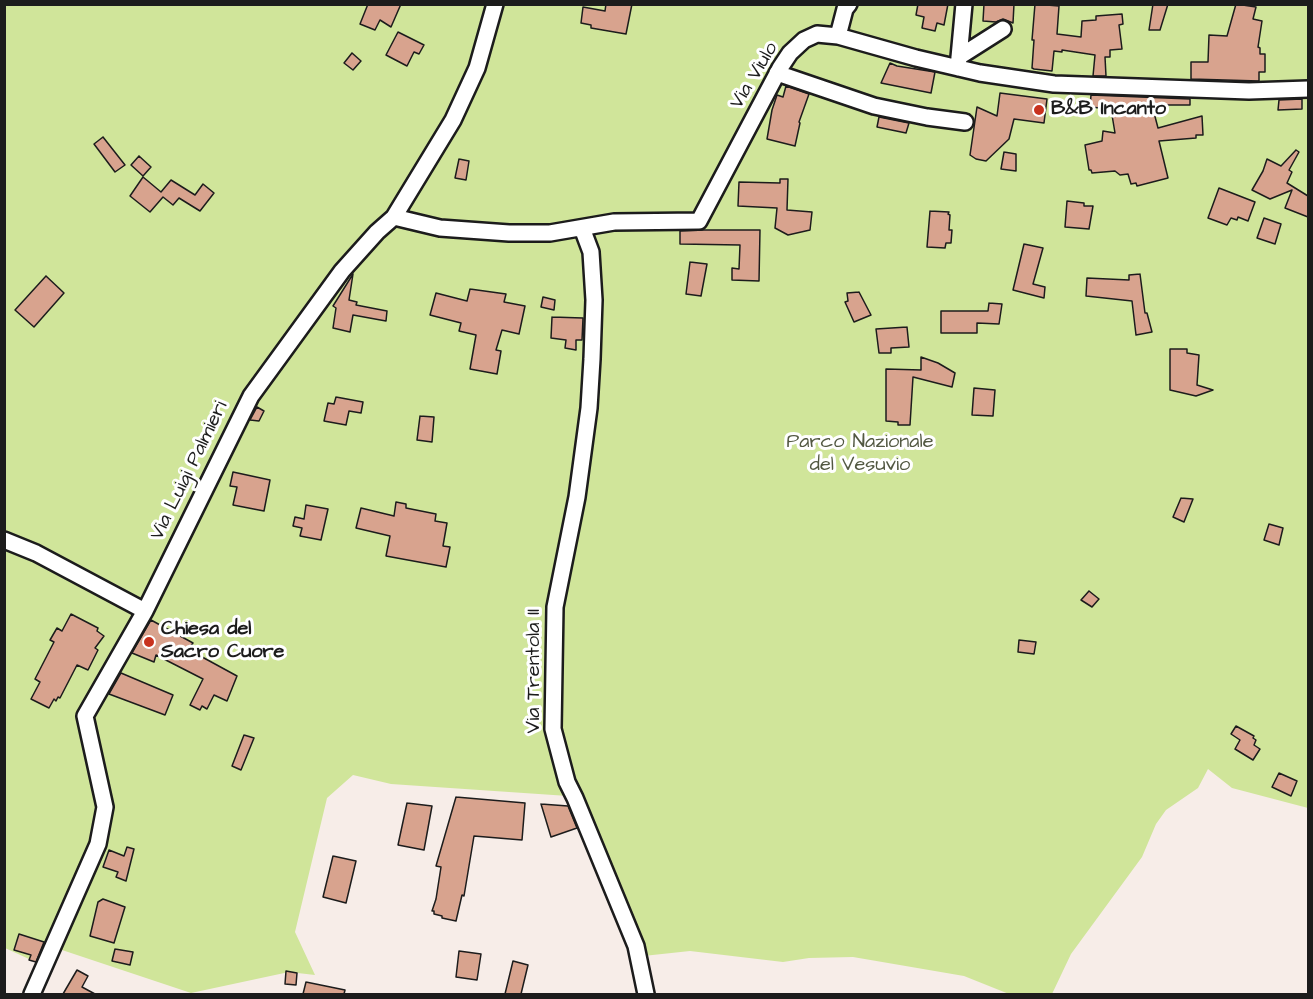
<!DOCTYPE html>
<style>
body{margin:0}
#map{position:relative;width:1313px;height:999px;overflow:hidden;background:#f7ede8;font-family:"Architects Daughter",sans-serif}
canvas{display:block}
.frame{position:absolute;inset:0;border:6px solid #1c1c1c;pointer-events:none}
</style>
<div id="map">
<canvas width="1313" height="999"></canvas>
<div class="frame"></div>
</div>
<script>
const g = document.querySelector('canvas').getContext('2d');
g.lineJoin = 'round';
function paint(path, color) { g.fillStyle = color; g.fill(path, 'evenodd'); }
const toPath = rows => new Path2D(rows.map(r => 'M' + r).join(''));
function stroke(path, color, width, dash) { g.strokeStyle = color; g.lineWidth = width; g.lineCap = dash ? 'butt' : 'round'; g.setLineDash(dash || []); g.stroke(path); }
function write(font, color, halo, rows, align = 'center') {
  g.font = font + ' "Architects Daughter",sans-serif'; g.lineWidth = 6; g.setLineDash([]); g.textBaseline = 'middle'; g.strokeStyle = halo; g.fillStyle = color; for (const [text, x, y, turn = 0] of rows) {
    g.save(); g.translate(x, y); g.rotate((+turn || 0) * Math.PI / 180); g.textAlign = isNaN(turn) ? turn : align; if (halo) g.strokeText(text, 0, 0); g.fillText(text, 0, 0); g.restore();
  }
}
paint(toPath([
 [4,5,1308,5,1308,808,1232,788,1208,769,1198,788,1166,810,1156,824,1142,857,1071,954,1052,994,1009,994,964,976,853,957,809,958,783,962,690,951,634,957,568,796,391,784,353,775,327,798,295,932,315,975,289,972,191,993,59,949,40,964,5,948]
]), '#d0e59a');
const building = toPath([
 [368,4,401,4,391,27,380,20,375,30,360,24,368,4],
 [606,4,632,4,626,34,591,28,591,25,581,23,583,7,605,11,606,4],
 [918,4,948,4,944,25,937,23,935,31,922,28,924,17,916,15,918,4],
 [984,4,1014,4,1013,23,1003,19,996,22,983,21,984,4],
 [1035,4,1059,6,1057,34,1081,37,1082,21,1096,20,1096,16,1122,14,1123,24,1119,25,1122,49,1110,50,1110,57,1105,57,1106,76,1093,76,1095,55,1062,50,1062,52,1054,51,1052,71,1034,69,1032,68,1034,40,1032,40,1035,4],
 [1153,4,1168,4,1160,30,1149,30,1153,4],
 [1236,4,1256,7,1253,19,1262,21,1258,47,1260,48,1260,54,1265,54,1265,72,1259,72,1259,81,1191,79,1191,62,1208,62,1209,35,1227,36,1236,4],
 [398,32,424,45,419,54,414,52,407,66,386,55,398,32],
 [352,53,361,61,353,70,344,63,352,53],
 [890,63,897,66,935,72,931,93,881,83,890,63],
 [786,86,809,94,799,122,800,123,795,146,767,139,772,110,777,95,783,97,786,86],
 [1000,93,1047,99,1044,123,1014,119,1009,139,986,161,976,159,970,155,977,107,997,116,1000,93],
 [1091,95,1190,99,1190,105,1152,105,1158,128,1202,116,1203,135,1196,135,1196,138,1159,141,1168,178,1137,186,1136,183,1131,184,1128,174,1120,175,1115,171,1092,173,1091,170,1089,170,1085,145,1102,141,1103,131,1115,133,1111,109,1090,107,1091,95],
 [1302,99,1302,109,1278,110,1279,100,1302,99],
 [879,117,909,123,906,133,877,127,879,117],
 [103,137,125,165,115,172,94,144,103,137],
 [1296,150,1299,152,1289,170,1292,172,1287,183,1308,196,1308,217,1285,208,1292,190,1270,199,1252,190,1263,171,1267,159,1281,166,1296,150],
 [1004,152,1016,154,1016,171,1001,169,1004,152],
 [139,156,151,167,143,176,131,165,139,156],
 [459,159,469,161,466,180,455,178,459,159],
 [143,177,161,192,171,180,195,195,203,184,214,193,200,211,179,198,173,205,163,197,150,212,130,196,143,177],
 [780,179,788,179,787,210,812,212,810,230,788,235,775,228,777,208,738,206,739,182,780,183,780,179],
 [1219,188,1255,202,1248,221,1238,217,1237,220,1231,218,1227,225,1208,218,1219,188],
 [1067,201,1084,203,1084,206,1093,206,1089,229,1065,227,1067,201],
 [930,211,949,212,948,214,950,215,949,230,952,230,951,243,946,243,945,248,927,247,930,211],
 [1264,218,1281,224,1275,244,1257,238,1264,218],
 [704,230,760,230,759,281,732,280,732,268,739,269,740,245,680,244,680,231,704,230],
 [1024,244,1043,248,1033,284,1045,287,1044,298,1013,290,1024,244],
 [690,262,707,264,701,296,686,294,690,262],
 [353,274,349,300,357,302,356,305,387,311,386,321,353,315,350,332,333,328,336,308,333,306,353,274],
 [1140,274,1145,313,1147,313,1152,332,1136,335,1132,301,1086,296,1087,278,1129,280,1129,275,1140,274],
 [46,276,64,293,34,327,15,310,46,276],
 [470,289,506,294,504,302,525,306,519,334,502,330,496,350,501,351,497,374,470,369,476,335,459,331,461,323,430,315,436,293,467,301,470,289],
 [859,292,871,315,854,322,845,302,848,301,847,293,859,292],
 [543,297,555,300,554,310,541,307,543,297],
 [989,303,1002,304,999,324,977,323,977,333,941,333,941,311,988,311,989,303],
 [552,317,583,318,582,340,576,340,576,350,565,348,566,340,551,338,552,317],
 [907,327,909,347,891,348,891,353,879,353,876,329,907,327],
 [1170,349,1187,349,1187,353,1199,355,1197,385,1213,390,1196,396,1170,390,1170,349],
 [921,357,938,363,955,373,952,387,913,377,910,425,898,425,898,422,886,421,886,369,921,370,921,357],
 [974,388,995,390,993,416,972,415,974,388],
 [336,397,363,402,361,413,349,411,346,425,324,421,328,403,334,404,336,397],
 [257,407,264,411,259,421,250,420,257,407],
 [420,416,434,417,432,442,417,440,420,416],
 [233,472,270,480,264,511,233,505,237,487,230,486,233,472],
 [1181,498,1193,499,1184,522,1173,517,1181,498],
 [396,502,406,504,406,508,436,514,435,521,447,523,443,546,450,547,446,567,386,556,390,536,356,528,361,508,394,516,396,502],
 [306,505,328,509,321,540,300,536,302,528,293,526,295,517,304,519,306,505],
 [1269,524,1283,528,1279,545,1264,540,1269,524],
 [1089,591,1099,599,1092,607,1081,600,1089,591],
 [71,614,98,628,97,631,104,636,95,648,98,650,88,670,77,665,60,698,58,697,56,701,54,699,49,708,31,699,40,682,35,679,54,642,50,640,57,628,62,631,71,614],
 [151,620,193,643,190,647,194,649,193,652,237,676,227,701,214,695,207,709,202,706,200,710,190,705,203,679,156,655,154,662,132,653,151,620],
 [1019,640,1036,642,1034,654,1018,652,1019,640],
 [121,673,173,695,165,715,109,694,121,673],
 [1236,726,1254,736,1253,738,1256,740,1254,745,1260,749,1253,760,1235,749,1240,740,1231,734,1236,726],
 [244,735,254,738,241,770,232,766,244,735],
 [1279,773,1297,781,1291,796,1272,787,1279,773],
 [456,797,525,803,522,840,474,836,464,896,462,895,456,921,442,918,442,916,434,914,434,911,432,911,436,899,441,867,436,866,456,797],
 [407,803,432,806,424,850,398,845,407,803],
 [541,804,568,806,577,828,551,837,541,804],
 [127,847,134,849,126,881,116,877,118,872,103,867,109,850,124,856,127,847],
 [333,856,356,861,346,903,323,897,333,856],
 [103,899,125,907,114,943,90,936,98,902,103,899],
 [19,934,44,942,36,962,29,960,31,955,14,950,19,934],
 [115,949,133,952,130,965,112,961,115,949],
 [459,951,481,954,477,980,456,977,459,951],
 [513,961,528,965,521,994,505,994,513,961],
 [77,970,88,976,82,987,95,994,63,994,77,970],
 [286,971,297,973,296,985,285,984,286,971],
 [306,982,345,990,344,994,303,994,306,982]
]);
paint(building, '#d8a38e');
stroke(building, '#1c1c1c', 1.5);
const minor = toPath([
 [838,36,845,9,849,4],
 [959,57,1003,29],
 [958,68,964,4],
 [777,73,874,106,927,117,965,122],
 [394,217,440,228,509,233,550,233,614,222,699,221,780,68,790,53,804,40,817,34,838,36,916,58,980,73,1054,84,1249,91,1308,89],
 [582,228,591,252,594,300,592,359,589,408,577,497,555,607,553,729,567,782,575,798,636,946,646,994],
 [4,540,36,553,145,611],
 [32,994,98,844,105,807,85,716,145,611,251,396,342,271,377,232,394,217,453,120,477,68,495,4]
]);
stroke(minor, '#1c1c1c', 20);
stroke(minor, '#fff', 15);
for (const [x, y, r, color] of [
 [1039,110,6,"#c8321e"],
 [149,642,6,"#c8321e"]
]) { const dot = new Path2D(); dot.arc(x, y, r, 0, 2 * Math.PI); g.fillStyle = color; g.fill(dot); stroke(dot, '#fff', 2); }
write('20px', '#1c1c1c', '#fff', [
 ["Via Viulo",755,76,-59],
 ["Via Luigi Palmieri",190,471,-64],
 ["Via Trentola II",535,671,-90]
]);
write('bold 20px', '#1c1c1c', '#fff', [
 ["B&B Incanto",1051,110],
 ["Chiesa del",161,630],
 ["Sacro Cuore",161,653]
], 'left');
write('20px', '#525842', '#fff', [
 ["Parco Nazionale",860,443],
 ["del Vesuvio",860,466]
]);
</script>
